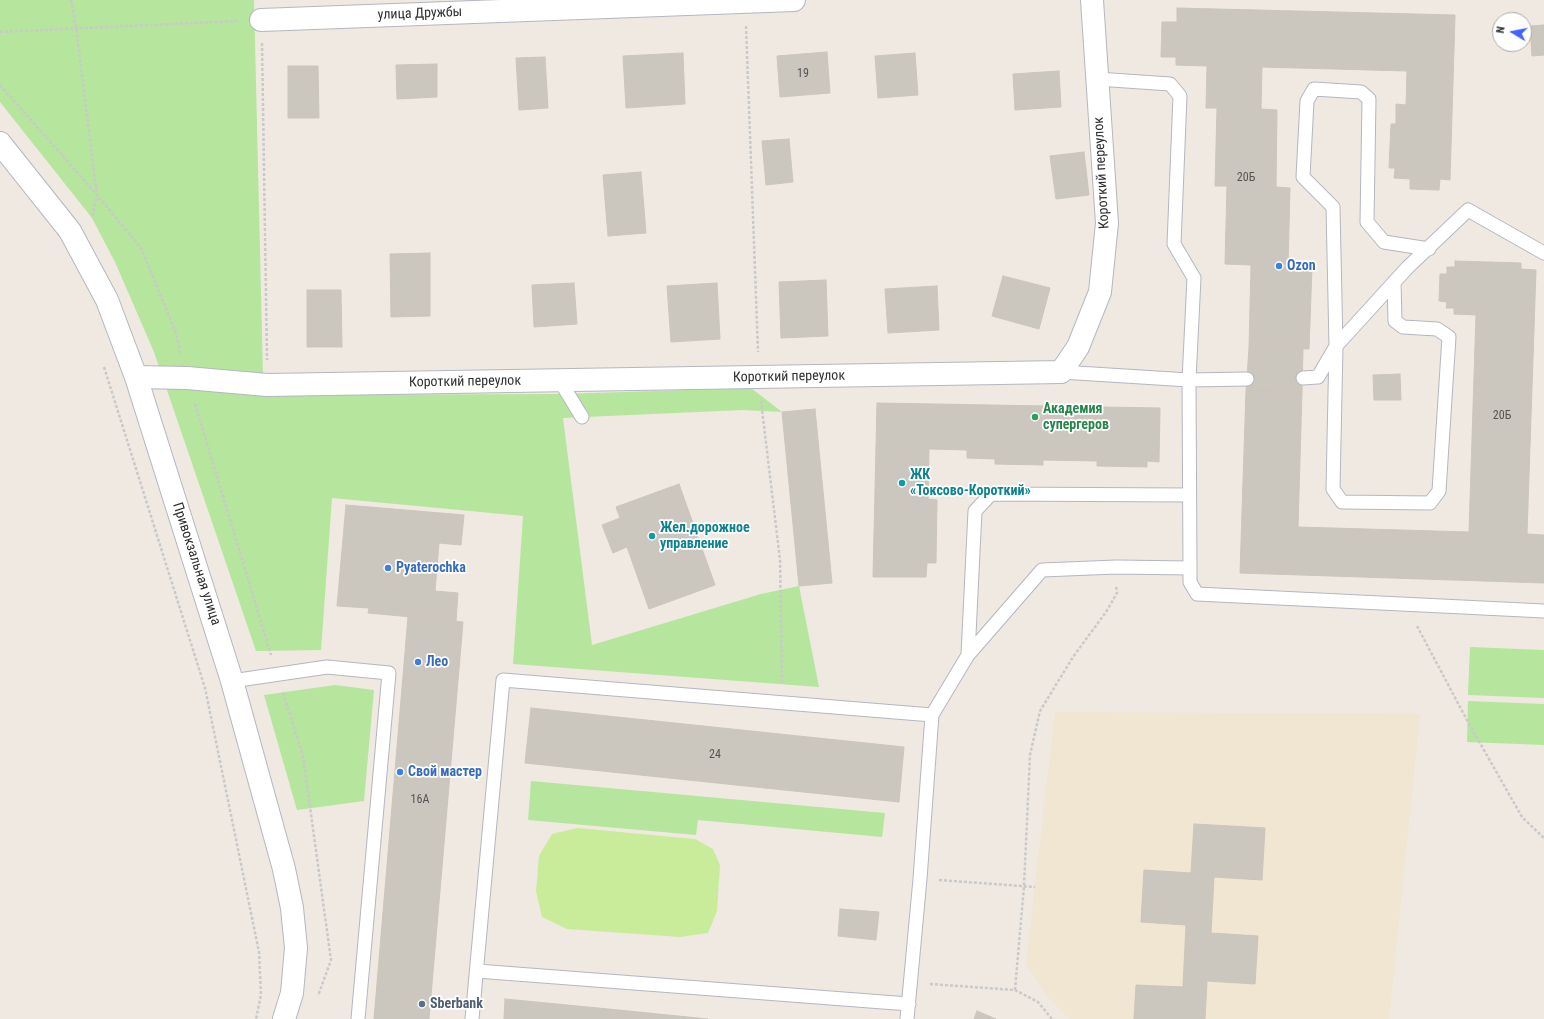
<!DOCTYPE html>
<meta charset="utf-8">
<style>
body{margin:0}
#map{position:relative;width:1544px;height:1019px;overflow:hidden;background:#efe9e1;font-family:"Roboto Condensed",sans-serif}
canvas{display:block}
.north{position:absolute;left:1492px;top:12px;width:40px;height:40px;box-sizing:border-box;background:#fff;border:1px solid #ababab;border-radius:50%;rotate:280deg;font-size:11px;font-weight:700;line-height:16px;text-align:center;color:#2e2e2e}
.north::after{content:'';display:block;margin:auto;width:14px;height:18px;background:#4264fb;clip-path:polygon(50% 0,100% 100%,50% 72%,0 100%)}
</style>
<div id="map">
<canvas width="1544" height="1019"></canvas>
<div class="north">N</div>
</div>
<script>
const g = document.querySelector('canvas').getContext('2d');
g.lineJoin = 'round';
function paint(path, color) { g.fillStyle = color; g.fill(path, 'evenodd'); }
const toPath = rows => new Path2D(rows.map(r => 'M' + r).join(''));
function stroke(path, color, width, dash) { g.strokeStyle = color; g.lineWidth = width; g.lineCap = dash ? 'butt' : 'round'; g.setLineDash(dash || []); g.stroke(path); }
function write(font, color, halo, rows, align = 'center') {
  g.font = font + ' "Roboto Condensed",sans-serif'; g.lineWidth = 3.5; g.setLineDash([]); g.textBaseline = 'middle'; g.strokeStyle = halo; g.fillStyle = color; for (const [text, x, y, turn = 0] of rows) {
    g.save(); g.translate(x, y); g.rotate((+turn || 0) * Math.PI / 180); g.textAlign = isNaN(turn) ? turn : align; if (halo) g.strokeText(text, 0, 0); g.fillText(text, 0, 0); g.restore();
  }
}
paint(toPath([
 [1055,712,1420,714,1389,1019,1070,1019,1049,998,1026,964]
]), '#f0e6d1');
paint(toPath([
 [0,0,254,0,263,376,274,395,561,394,751,388,782,412,742,410,563,418,592,645,761,594,799,586,819,687,513,664,523,516,332,498,321,650,256,651,154,352,115,262,92,218,0,102],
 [1470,647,1544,650,1544,698,1468,695],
 [335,685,374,690,364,801,297,810,264,695],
 [1468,701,1544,704,1544,745,1467,742],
 [531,781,885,813,882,837,698,820,696,835,528,820]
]), '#b6e59e');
paint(toPath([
 [577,828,695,839,713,849,720,865,717,911,708,933,680,937,567,929,542,917,536,891,539,856,552,834]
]), '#c9ec9a');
const building = toPath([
 [1177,8,1455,15,1450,180,1440,179,1439,190,1410,189,1410,179,1394,178,1395,168,1389,168,1391,124,1396,124,1396,104,1406,105,1407,71,1262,67,1261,109,1277,110,1276,187,1290,188,1288,266,1312,267,1309,349,1249,348,1251,265,1225,264,1227,186,1215,186,1217,108,1206,108,1207,66,1176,65,1176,57,1161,57,1162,22,1177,22,1177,8],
 [1544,25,1544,55,1532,56,1530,26,1544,25],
 [827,52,830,93,780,97,777,56,827,52],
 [683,53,685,104,626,108,623,56,683,53],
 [915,53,918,95,878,98,875,56,915,53],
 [545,57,548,108,519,110,516,58,545,57],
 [437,64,437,97,397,99,396,65,437,64],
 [288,66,318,66,319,118,288,118,288,66],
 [1059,71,1061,107,1015,110,1013,74,1059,71],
 [789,139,793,182,766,185,762,141,789,139],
 [1084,152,1089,195,1056,199,1050,156,1084,152],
 [641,172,646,233,608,236,603,175,641,172],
 [430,253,430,316,391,317,390,254,430,253],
 [1455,261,1521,263,1521,269,1536,270,1527,534,1544,535,1544,583,1240,573,1246,391,1302,392,1298,527,1469,532,1476,315,1454,314,1454,308,1446,308,1447,302,1439,301,1440,274,1447,274,1447,267,1455,267,1455,261],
 [1003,276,1050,288,1039,329,992,316,1003,276],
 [826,280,828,336,781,338,779,282,826,280],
 [574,283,577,324,534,327,532,285,574,283],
 [717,283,720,339,671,342,667,286,717,283],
 [937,286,939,330,888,333,885,289,937,286],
 [307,290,341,290,342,347,307,347,307,290],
 [1249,348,1303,349,1302,392,1246,391,1249,348],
 [1400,374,1401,400,1374,400,1373,375,1400,374],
 [877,403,1160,408,1159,462,1147,461,1147,467,1097,466,1097,461,1043,460,1043,465,995,464,995,459,967,458,967,450,929,449,928,499,937,500,936,563,927,563,926,577,873,577,877,403],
 [815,409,832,583,799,586,782,412,815,409],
 [679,484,715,585,649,609,627,547,613,553,602,525,620,518,616,507,679,484],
 [346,505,464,515,461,545,439,543,435,591,458,593,456,621,368,613,369,608,337,606,346,505],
 [408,617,463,622,429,1019,374,1019,408,617],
 [531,708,904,747,899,802,525,763,531,708],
 [1194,824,1265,828,1262,880,1214,877,1211,933,1258,936,1255,984,1207,981,1205,1019,1134,1019,1136,985,1183,987,1186,925,1141,922,1144,870,1191,873,1194,824],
 [840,909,879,912,876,940,838,936,840,909],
 [505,999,598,1008,708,1019,504,1019,505,999],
 [977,1011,996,1019,974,1019,977,1011]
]);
paint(building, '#cbc7bf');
stroke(building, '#cbc5ba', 1);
const lane = toPath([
 [1097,79,1170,84,1180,96,1174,244,1194,278,1189,380,1247,379],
 [1394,282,1395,321,1403,327,1437,329,1449,337,1439,491,1430,503,1342,502,1333,489,1336,346,1333,207,1303,177,1307,101,1314,89,1361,92,1369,99,1367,222,1384,242,1429,249],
 [1303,378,1318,377,1336,346,1407,268,1468,210,1544,253],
 [560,381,582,417],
 [1190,568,1190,582,1197,594,1544,611],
 [968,655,975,511,991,494,1189,495],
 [232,681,327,667,389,673,358,1019],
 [932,715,968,655,1042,570,1116,567,1190,568,1189,380,1061,372],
 [477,971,909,1004],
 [472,1019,503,680,932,715,920,879,907,1019]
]);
const street = toPath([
 [261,20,794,0],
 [136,377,187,378,267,385,1061,372,1078,347,1100,292,1107,223,1092,0]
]);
const secondary = toPath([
 [0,143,70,231,107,300,136,377,232,681,284,869,292,908,296,948,292,993,284,1019]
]);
stroke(lane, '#b4b7c1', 15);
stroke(street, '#b4b7c1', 24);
stroke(secondary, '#b4b7c1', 24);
stroke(toPath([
 [71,0,76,27,97,195,92,218],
 [746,26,758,352],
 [0,32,237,21],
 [262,43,267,360],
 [0,85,97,195,141,248,176,333,181,355],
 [104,367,205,688,259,952,261,995,256,1019],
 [761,401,780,560,782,683],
 [195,404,271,655],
 [1417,626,1468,722,1522,817,1544,838],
 [283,693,303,756,331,960,318,996],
 [939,880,1035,887],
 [930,984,1015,990,1038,1002,1052,1019],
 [1015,990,1024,886,1030,755,1040,711,1073,657,1106,612,1117,593,1116,586]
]), '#c9c9c9', 2.5, [3, 2]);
stroke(lane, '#fff', 13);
stroke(street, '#fff', 22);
stroke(secondary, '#fff', 22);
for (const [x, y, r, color] of [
 [1279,266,4,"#3f7fe0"],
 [1035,417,4,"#2e9e5b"],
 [902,483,4,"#0f9aa8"],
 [652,536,4,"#0f9aa8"],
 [388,568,4,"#3f7fe0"],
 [418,662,4,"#3f7fe0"],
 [400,772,4,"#3f7fe0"],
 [422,1004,4,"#5c6f8a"]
]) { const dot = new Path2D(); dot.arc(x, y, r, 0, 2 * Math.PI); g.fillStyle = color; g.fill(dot); stroke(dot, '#fff', 1.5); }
write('12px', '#555452', null, [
 ["19",803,74],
 ["20Б",1246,178],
 ["20Б",1502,416],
 ["24",715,755],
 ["16А",420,800]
]);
write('14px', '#2e2e2e', '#fff', [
 ["улица Дружбы",420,14,-2],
 ["Короткий переулок",1102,173,-93],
 ["Короткий переулок",789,377,-1],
 ["Короткий переулок",465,382,-1],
 ["Привокзальная улица",196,564,72]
]);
write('bold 14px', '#366cbe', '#fff', [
 ["Ozon",1287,266],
 ["Pyaterochka",396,568],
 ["Лео",426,662],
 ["Свой мастер",408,772]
], 'left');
write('bold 14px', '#27864d', '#fff', [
 ["Академия",1043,409],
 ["супергеров",1043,425]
], 'left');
write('bold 14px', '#0d838f', '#fff', [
 ["ЖК",910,475],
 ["«Токсово-Короткий»",910,491],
 ["Жел.дорожное",660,528],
 ["управление",660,544]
], 'left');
write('bold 14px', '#4e5e75', '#fff', [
 ["Sberbank",430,1004]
], 'left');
</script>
